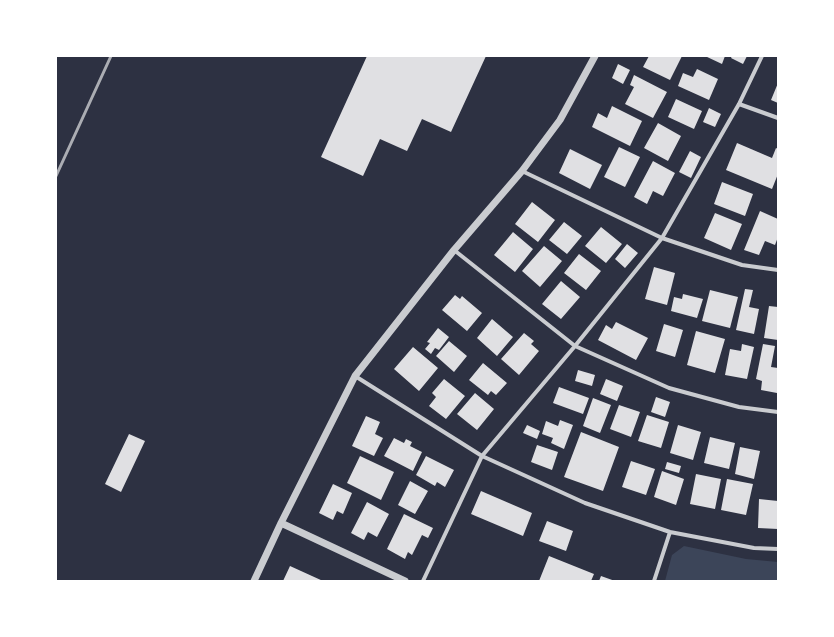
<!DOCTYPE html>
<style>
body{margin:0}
#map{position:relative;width:834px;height:637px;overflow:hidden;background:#2d3142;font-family:"PT Sans",sans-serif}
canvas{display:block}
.frame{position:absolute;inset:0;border:57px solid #fff;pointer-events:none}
</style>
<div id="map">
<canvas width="834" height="637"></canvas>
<div class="frame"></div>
</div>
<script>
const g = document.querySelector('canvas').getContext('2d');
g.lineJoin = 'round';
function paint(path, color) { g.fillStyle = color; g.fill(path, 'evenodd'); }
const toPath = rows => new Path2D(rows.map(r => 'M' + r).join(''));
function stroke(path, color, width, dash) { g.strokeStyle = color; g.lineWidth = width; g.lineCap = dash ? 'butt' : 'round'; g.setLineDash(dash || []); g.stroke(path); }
paint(toPath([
 [684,546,746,559,778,562,778,581,665,581,672,555]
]), '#3c4559');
paint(toPath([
 [367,56,486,56,451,132,422,119,407,151,380,139,363,176,321,157],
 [649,56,682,56,670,80,643,67],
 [705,56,725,56,722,64],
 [732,56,747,56,743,64,731,58],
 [618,64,630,70,623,84,612,78],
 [697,69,718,79,709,100,678,86,683,73,693,77],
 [634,75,667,92,653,118,625,104,634,87,630,85],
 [778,83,778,103,771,100],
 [676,99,702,111,694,129,668,117],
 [612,106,642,121,630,146,592,127,598,113,607,118],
 [709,108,721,114,715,127,703,122],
 [658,123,681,136,668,161,644,148],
 [737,143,772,158,776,148,778,149,778,174,772,189,726,170],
 [619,147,640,157,625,187,604,177],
 [570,149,602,165,590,189,559,173],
 [690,151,701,157,691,178,679,172],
 [653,161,675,173,663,196,653,191,647,204,634,197],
 [722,182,753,194,745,216,714,204],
 [532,202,555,220,538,242,515,224],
 [760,211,778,219,778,237,775,245,765,241,759,255,744,250],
 [715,213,742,224,731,250,704,238],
 [564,222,582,236,567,254,549,240],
 [601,227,622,244,606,263,585,246],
 [513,232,533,249,515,272,494,255],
 [627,244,638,253,625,268,615,259],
 [544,246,562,261,540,287,522,271],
 [579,254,601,271,586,290,564,273],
 [654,267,675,273,667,305,645,299],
 [561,281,580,297,561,319,542,304],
 [745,289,753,290,749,307,759,309,754,334,736,330],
 [710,290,738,297,730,328,702,321],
 [683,294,703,299,697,318,671,311,674,297,682,299],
 [455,295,460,299,462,296,482,313,467,331,442,310],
 [769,306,778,307,778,340,764,338],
 [492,319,513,337,497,356,477,338],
 [616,322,648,338,636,360,598,340,606,325,612,329],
 [664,324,683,330,675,357,656,351],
 [438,328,449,337,439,350,435,348,431,354,425,349,430,343,427,342],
 [696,331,725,339,715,373,687,365],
 [524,333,534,341,531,344,539,351,519,375,501,359],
 [449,341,467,356,454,372,436,356],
 [742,344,754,347,747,379,725,375,730,349,741,351],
 [763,344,775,346,771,367,778,368,778,386,777,393,761,390,762,381,756,379],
 [413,347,438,368,419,391,394,369],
 [483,363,507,383,496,395,491,391,488,395,469,380],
 [578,370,595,375,592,386,575,381],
 [444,379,465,396,446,419,429,406,436,397,432,393],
 [606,379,623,386,617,401,600,394],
 [559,387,589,398,583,414,553,403],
 [475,393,494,409,477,430,457,414],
 [656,397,670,402,665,417,651,412],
 [593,398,611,405,600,433,583,426],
 [619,405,640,412,631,437,610,429],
 [647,415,669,422,661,448,638,441],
 [366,416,380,422,375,434,383,438,374,456,352,446],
 [560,420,573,425,564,449,551,443,553,438,542,434,546,421,558,426],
 [527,425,540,431,537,439,523,433],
 [678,425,701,432,693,460,670,453],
 [581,432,619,447,603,491,564,477],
 [129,434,145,441,121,492,105,484],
 [710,437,735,443,729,469,704,463],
 [394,438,404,443,406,439,412,442,410,446,422,452,413,471,384,456],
 [537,445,558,452,552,470,531,462],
 [740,447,760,451,754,479,735,474],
 [360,456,394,472,381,500,347,483],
 [426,456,454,470,445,487,437,482,435,486,416,475],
 [631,461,655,469,646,495,622,487],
 [667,462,681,466,679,473,665,469],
 [662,471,684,479,676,505,654,497],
 [696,474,721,479,715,509,690,504],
 [727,479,753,484,746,515,721,510],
 [410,481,428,491,415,514,398,505],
 [333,484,352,493,343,514,337,511,333,520,319,513],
 [481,491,532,513,523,536,471,514],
 [759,499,778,501,778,529,758,528],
 [367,502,389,514,377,537,368,532,364,540,351,533],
 [404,514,433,528,428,538,422,535,412,555,408,552,405,559,387,549],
 [547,521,573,531,566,551,539,541],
 [549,556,594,574,591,581,539,581],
 [290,566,323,581,283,581],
 [601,576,615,581,599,581]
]), '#e0e0e3');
stroke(toPath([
 [739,104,778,118],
 [522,171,662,238,742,265,778,270],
 [454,250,575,346,669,388,739,407,778,412],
 [355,376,482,456,585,503,670,532,754,548,778,549],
 [423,581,482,456,575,346,662,238,739,104,762,56],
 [654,581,670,532]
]), '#caccd0', 4);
stroke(toPath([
 [281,523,405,581],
 [254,581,281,523,355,376,454,250,522,171,560,120,595,56]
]), '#caccd0', 7);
stroke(toPath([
 [56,176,111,56]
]), '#abadb3', 3);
</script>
